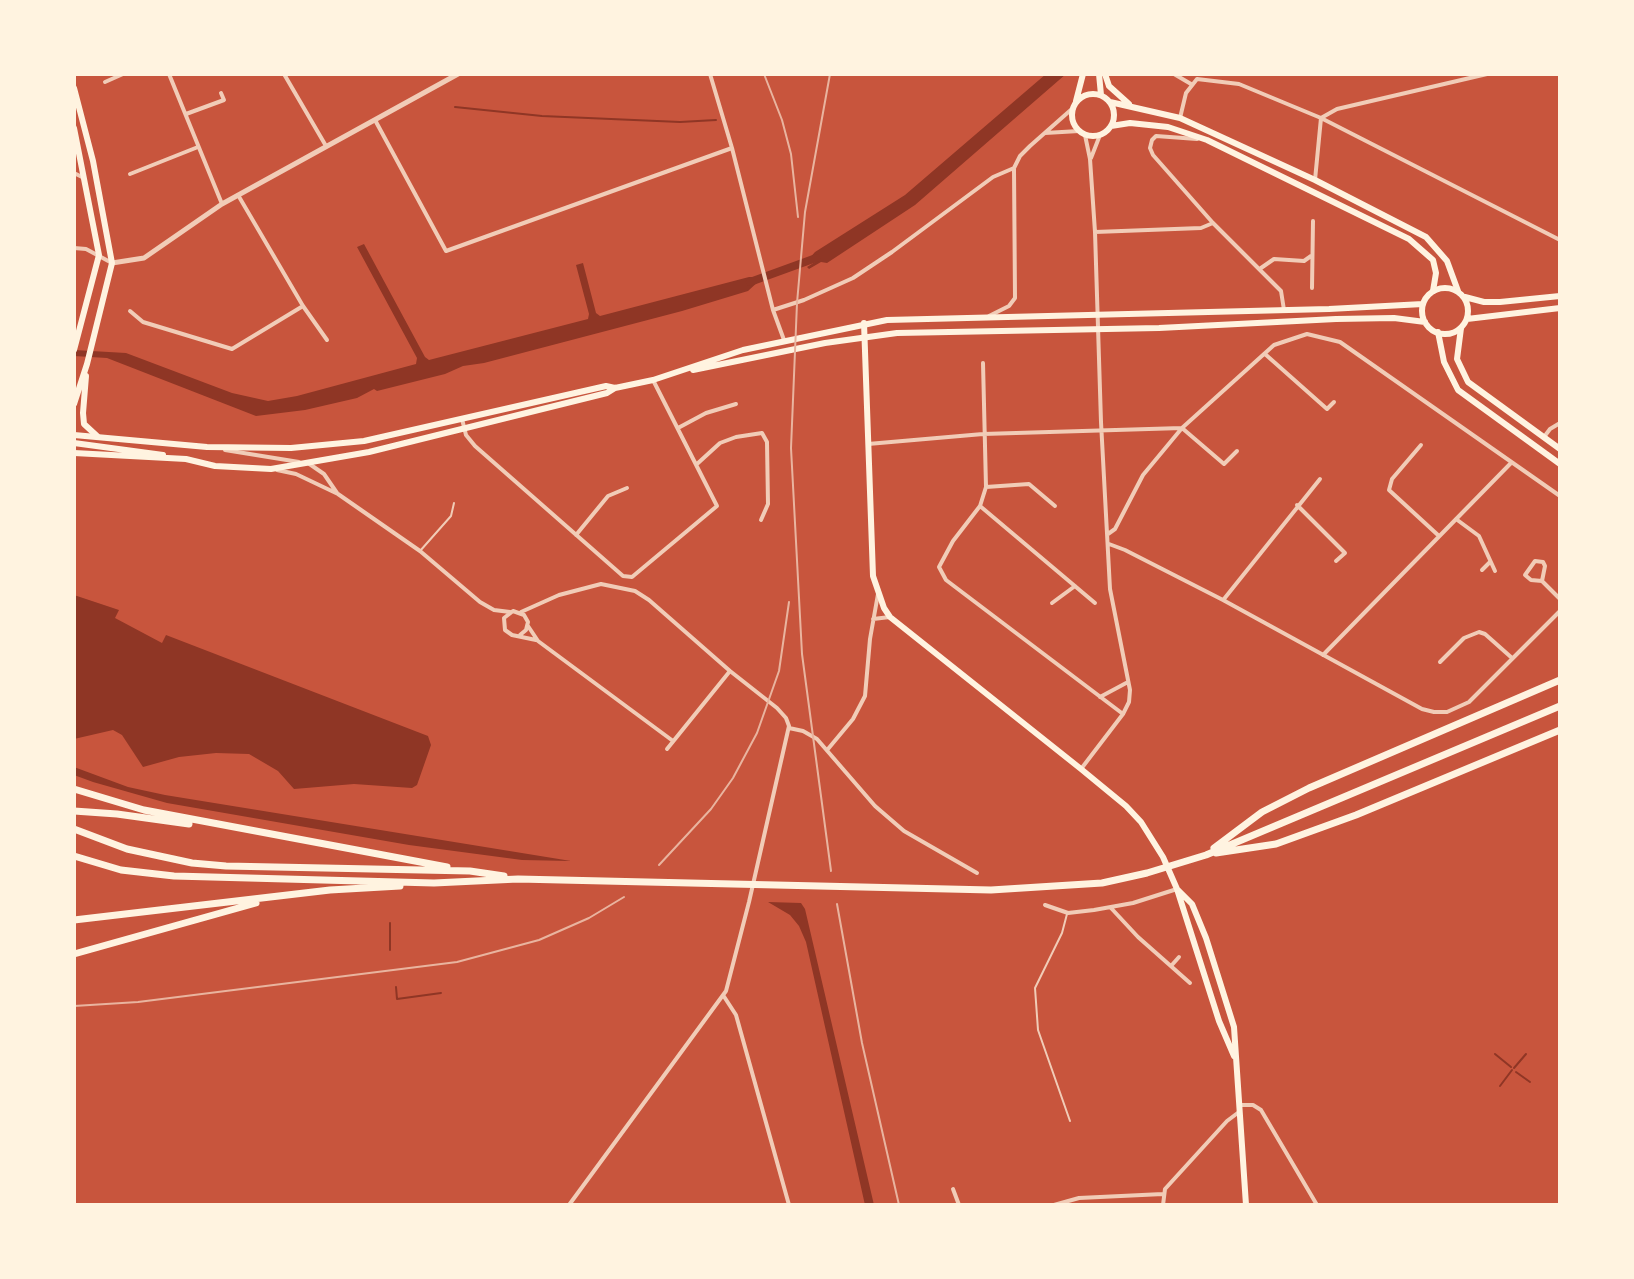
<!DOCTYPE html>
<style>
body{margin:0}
#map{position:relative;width:1634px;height:1279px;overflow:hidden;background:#c8553d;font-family:"Crimson Pro",serif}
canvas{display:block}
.frame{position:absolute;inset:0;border:76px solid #fff3e0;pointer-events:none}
</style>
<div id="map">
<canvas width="1634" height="1279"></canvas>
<div class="frame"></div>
</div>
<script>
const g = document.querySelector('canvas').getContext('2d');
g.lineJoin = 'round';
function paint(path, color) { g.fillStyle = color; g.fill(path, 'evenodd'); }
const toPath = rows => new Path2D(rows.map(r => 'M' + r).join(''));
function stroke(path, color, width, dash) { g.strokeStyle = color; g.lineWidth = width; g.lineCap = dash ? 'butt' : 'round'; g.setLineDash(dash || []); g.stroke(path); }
paint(toPath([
 [1046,74,1066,74,915,205,827,263,821,262,809,269,807,267,815,262,807,261,815,252,905,195],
 [364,244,425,357,429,360,588,319,589,314,576,265,583,263,596,313,600,316,749,277,759,277,760,280,748,291,682,311,484,363,463,366,445,374,377,391,374,389,357,398,305,410,256,416,107,358,74,356,74,350,126,353,232,393,268,401,297,396,416,364,417,358,357,247],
 [74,595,119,610,115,618,162,643,166,635,428,736,431,745,417,785,412,788,354,784,294,789,278,771,249,754,216,753,179,757,143,767,122,735,113,730,74,739],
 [74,767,128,787,165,795,571,861,522,860,409,845,167,803,93,782,74,775],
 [768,902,801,903,805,909,874,1205,865,1205,806,942,799,926,790,915]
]), '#8f3625');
stroke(toPath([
 [455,107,542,116,680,122,716,120],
 [390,923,390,950],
 [396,987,397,999,441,993],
 [1495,1054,1511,1067],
 [1514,1068,1526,1054],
 [1516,1072,1530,1082],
 [1500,1086,1512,1070]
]), '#8f3625', 2);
stroke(toPath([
 [750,282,816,258]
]), '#8f3625', 8);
stroke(toPath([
 [420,551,451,516,454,503],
 [1067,914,1062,933,1035,988,1038,1030,1070,1121]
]), '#f1ccb7', 2);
stroke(toPath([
 [169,74,222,204],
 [284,74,326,146],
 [710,74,732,148,773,310,784,340],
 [1163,74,1164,74],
 [1174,74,1191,84],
 [105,82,123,74],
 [186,114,224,100,221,93],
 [1180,118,1186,93,1197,79,1239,84,1321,118,1560,240],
 [375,120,446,251,732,148],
 [1045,133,1079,131],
 [1197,139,1156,136,1152,140,1150,148,1153,155,1213,223,1281,291,1284,310],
 [1091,158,1100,135],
 [74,173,84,178],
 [130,174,198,147],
 [1315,180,1321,118,1337,109,1487,74],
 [238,195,303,306,327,340],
 [1095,232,1201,228,1213,223],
 [74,248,86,249,112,263],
 [1261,268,1274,259,1304,261,1311,256],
 [1312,288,1313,221],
 [773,310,804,300,853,278,892,252,993,177,1014,168,1020,156,1030,146,1073,108],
 [130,311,143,322,232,349,303,306],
 [989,316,1009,306,1015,298,1014,169],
 [1265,354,1327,409,1334,402],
 [983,363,986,487,980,506,953,541,939,567,946,580,1123,714],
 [462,419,466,435,475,446,623,576,632,577,717,506,653,380],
 [678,428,706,413,736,404],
 [1544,437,1550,429,1560,423],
 [868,444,983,434,1182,428,1224,464,1237,451],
 [1421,445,1392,479,1389,490,1439,536],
 [225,450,299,462],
 [308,463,324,474,337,493],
 [697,464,720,443,736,437,762,433,767,442,768,504,761,520],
 [277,470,296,474,338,494,420,551,480,602,494,610,510,612],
 [986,487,1029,484,1055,506],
 [1297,505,1345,553,1336,561],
 [980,506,1095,603],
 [1456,519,1479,536,1495,571],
 [1108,534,1115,529,1143,475,1182,428,1274,345,1307,334,1340,342,1560,496],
 [576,535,608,496,627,488],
 [1109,544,1125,550,1223,600,1422,709,1434,712,1447,712,1469,702,1560,611],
 [1535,561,1543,562,1545,566,1542,581,1531,580,1525,575,1535,561],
 [1482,570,1490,562],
 [1542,581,1560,599],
 [1224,599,1320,479],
 [1052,603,1075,586],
 [521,612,559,595,601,584,635,591,649,600,730,671,777,708,786,718,789,726,749,902,726,991,569,1205],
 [873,619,890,617],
 [528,626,538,641,673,741],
 [520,635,526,630,528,622,524,615,513,611,504,618,505,630,512,635,536,640],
 [1323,655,1511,463],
 [1440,662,1464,638,1479,632,1485,634,1512,658],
 [1100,697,1128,682],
 [789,728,803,731,817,739,875,806,904,831,977,873],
 [667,749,730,671],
 [828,749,853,719,865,696,870,639,878,594],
 [1081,769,1123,714,1129,702,1130,690,1110,589,1101,422,1095,232,1090,159,1085,135],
 [1045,905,1068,913,1094,910,1133,903,1177,889],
 [1111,908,1138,937,1190,983],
 [1171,966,1179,957],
 [723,995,736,1015,789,1205],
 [1239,1105,1253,1105,1261,1110,1317,1205],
 [953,1189,959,1205],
 [1054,1205,1079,1198,1163,1194],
 [1163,1205,1165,1189,1227,1121,1239,1112]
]), '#f1ccb7', 4);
stroke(toPath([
 [112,263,144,258,222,204,458,74]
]), '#f1ccb7', 5);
stroke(toPath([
 [1099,74,1101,95],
 [1105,74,1109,86,1129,104],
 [74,88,93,161,112,263,87,364,74,404],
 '1072 115a21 21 0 1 1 42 0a21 21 0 1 1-42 0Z',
 [1076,101,1083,74],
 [1110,102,1180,118,1315,180,1426,237,1447,261,1458,291],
 [1111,126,1130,123,1168,127,1207,140,1409,239,1433,260,1436,273,1433,291],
 [74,128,99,255,74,350],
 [864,323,873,576,884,608,890,617,1081,769,1126,806,1141,822,1163,857,1177,889,1219,1021,1234,1056],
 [1461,328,1457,359,1468,382,1560,449],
 [1438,332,1444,362,1458,390,1560,464],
 [86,376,83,413,84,424,97,436],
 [1178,890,1192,904,1206,938,1234,1027,1246,1205]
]), '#fff3e0', 6);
stroke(toPath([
 '1422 311a23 23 0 1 1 46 0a23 23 0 1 1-46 0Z',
 [1465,297,1484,302,1500,302,1560,296],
 [1467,319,1560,308],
 [693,370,825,343,897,333,1159,328,1336,319,1394,318,1425,322],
 [74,435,207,447,291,448,364,441,606,386,615,388,653,380,743,350,887,320,1329,309,1423,304],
 [74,443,163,455],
 [74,453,186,459,215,466,271,469,369,452,607,393,615,388]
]), '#fff3e0', 6);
stroke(toPath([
 [74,789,144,810,447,867],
 [74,811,117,814,189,824],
 [74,829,127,849,192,863,226,866,470,871,504,876],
 [1214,848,1262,812,1309,788,1560,680],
 [1216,853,1276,844,1356,815,1560,730],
 [74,856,121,870,174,876,434,883,518,879,991,890,1102,883,1147,873,1206,855,1560,706],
 [74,920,330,890,400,886],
 [74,954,256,903]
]), '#fff3e0', 7);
stroke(toPath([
 [764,74,782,120,791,154,798,217],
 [830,74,805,212,797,303,791,448,802,654,831,871],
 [659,865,711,809,733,778,757,733,779,671,789,602],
 [837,904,862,1043,899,1205],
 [74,1006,138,1002,457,962,539,940,589,918,624,897]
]), '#e9b49f', 2);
</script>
